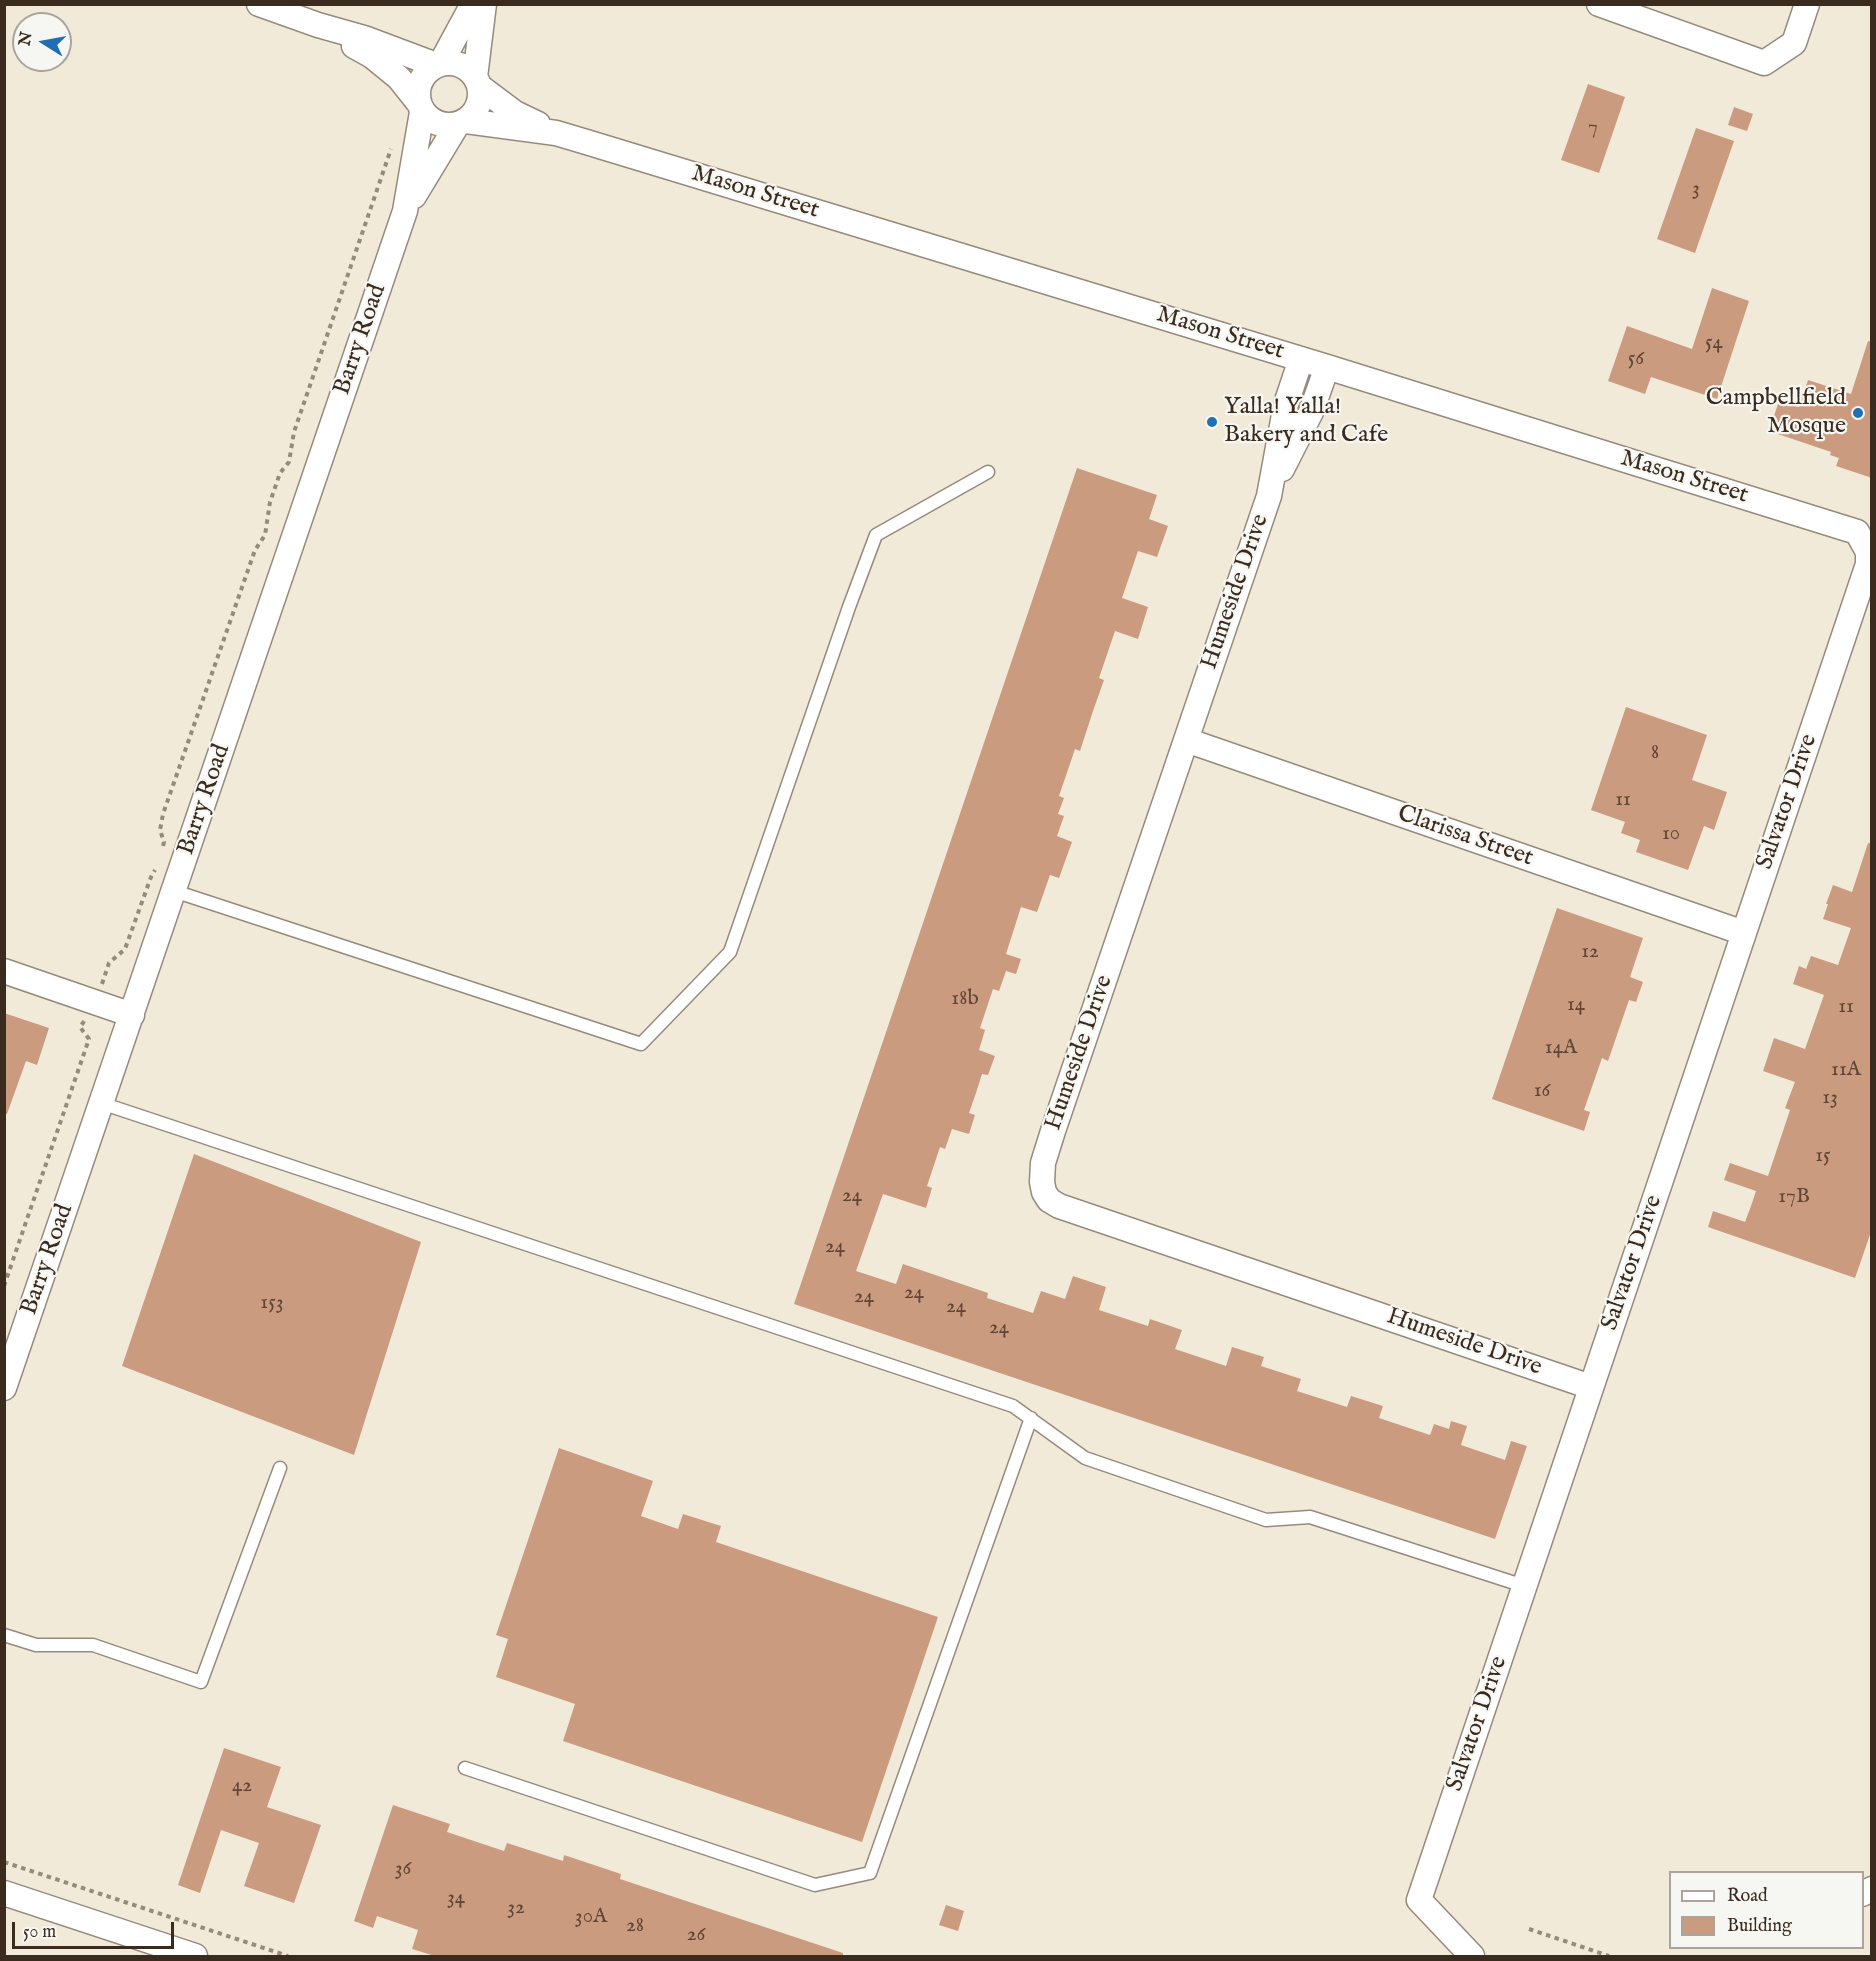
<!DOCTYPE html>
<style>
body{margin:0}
#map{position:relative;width:1876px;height:1961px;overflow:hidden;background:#f2ead9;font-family:"IM FELL English",serif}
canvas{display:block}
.frame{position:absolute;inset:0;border:6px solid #3b2a1e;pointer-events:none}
.legend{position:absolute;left:1669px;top:1871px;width:195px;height:78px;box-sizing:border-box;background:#f6f6f2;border:2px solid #aba49d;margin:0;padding:8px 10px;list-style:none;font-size:18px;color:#3b2a1e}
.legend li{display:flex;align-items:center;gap:12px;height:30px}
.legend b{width:30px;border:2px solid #aba49d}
.north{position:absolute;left:12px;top:12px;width:60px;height:60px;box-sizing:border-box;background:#f6f6f2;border:2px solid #aba49d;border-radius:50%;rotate:281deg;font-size:16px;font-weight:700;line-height:24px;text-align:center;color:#3b2a1e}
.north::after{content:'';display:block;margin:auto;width:21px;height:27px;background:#1f6fb2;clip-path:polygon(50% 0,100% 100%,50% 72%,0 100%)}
.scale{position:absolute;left:12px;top:1922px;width:162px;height:27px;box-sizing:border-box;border:3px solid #3b2a1e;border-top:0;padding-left:8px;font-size:18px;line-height:21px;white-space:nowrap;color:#3b2a1e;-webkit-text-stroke:4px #f6f6f2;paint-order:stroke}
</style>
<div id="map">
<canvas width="1876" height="1961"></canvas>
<div class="frame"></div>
<ul class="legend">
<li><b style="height:8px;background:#fff"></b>Road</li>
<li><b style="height:16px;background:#cb9b80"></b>Building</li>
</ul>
<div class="north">N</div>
<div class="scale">50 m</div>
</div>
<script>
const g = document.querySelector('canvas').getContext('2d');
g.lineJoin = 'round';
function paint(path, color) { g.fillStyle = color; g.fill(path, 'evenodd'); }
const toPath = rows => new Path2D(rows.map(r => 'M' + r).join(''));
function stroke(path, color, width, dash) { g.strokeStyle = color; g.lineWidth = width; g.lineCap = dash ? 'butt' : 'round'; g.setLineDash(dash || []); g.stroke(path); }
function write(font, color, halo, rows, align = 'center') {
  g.font = font + ' "IM FELL English",serif'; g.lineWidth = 4.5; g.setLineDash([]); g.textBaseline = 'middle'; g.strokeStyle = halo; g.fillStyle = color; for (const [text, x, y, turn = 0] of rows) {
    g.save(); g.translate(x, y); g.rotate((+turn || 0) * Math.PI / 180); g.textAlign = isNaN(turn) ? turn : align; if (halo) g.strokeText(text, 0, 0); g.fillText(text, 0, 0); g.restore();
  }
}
paint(toPath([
 [1588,84,1625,97,1599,173,1561,160],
 [1734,107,1753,114,1747,131,1728,125],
 [1696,128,1734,141,1695,253,1657,239],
 [1712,288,1749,301,1717,399,1651,377,1645,394,1608,381,1627,326,1692,349],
 [1868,341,1872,342,1872,478,1836,466,1839,458,1830,455,1831,452,1769,431,1779,401,1799,407,1808,380,1851,394],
 [1077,468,1157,495,1149,519,1168,526,1157,557,1138,551,1122,598,1148,607,1138,639,1115,631,1099,678,1104,680,1093,711,1080,751,1075,749,1059,796,1064,798,1058,814,1064,816,1057,836,1072,842,1059,878,1050,875,1037,912,1021,907,1006,954,1021,959,1016,974,1006,971,999,991,993,989,980,1028,985,1030,979,1050,995,1056,988,1075,982,1074,976,1093,969,1113,975,1115,969,1134,952,1129,945,1149,940,1147,927,1186,932,1188,926,1208,883,1194,856,1271,896,1284,903,1264,988,1293,987,1298,1033,1313,1041,1291,1065,1299,1073,1276,1106,1287,1099,1310,1148,1326,1150,1319,1182,1330,1175,1349,1226,1366,1232,1347,1264,1357,1261,1366,1301,1379,1297,1391,1347,1407,1351,1396,1383,1406,1379,1418,1430,1435,1434,1424,1449,1429,1451,1421,1467,1426,1461,1445,1505,1460,1511,1441,1527,1446,1495,1539,794,1304],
 [1626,707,1707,735,1692,780,1727,792,1714,830,1704,826,1688,870,1636,852,1640,840,1621,833,1625,822,1591,810],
 [1868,843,1872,844,1872,1229,1855,1278,1708,1227,1713,1211,1745,1222,1751,1206,1756,1191,1724,1180,1730,1163,1768,1176,1790,1110,1785,1108,1795,1082,1763,1071,1774,1038,1805,1049,1824,995,1793,984,1799,966,1806,969,1811,956,1838,965,1851,928,1823,919,1828,904,1826,904,1833,885,1852,892],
 [1557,908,1643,938,1630,977,1643,982,1636,1002,1629,1000,1608,1061,1602,1058,1584,1110,1590,1112,1584,1131,1492,1099],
 [4,1013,49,1028,37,1065,26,1061,7,1114,4,1114],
 [194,1154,421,1242,354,1455,122,1366],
 [559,1448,653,1481,641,1516,678,1529,683,1514,721,1526,716,1542,938,1617,862,1842,563,1741,575,1704,496,1677,508,1639,496,1635],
 [224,1748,281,1767,267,1807,321,1825,294,1903,244,1886,259,1843,221,1830,200,1893,178,1885],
 [393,1805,450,1824,447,1832,504,1851,507,1843,563,1861,564,1855,621,1874,620,1879,843,1953,843,1956,435,1956,412,1949,418,1930,377,1916,373,1928,354,1921],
 [946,1905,964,1911,958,1931,939,1925]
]), '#cb9b80');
const lane = toPath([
 [174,891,641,1044,730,952,849,607,876,535,988,472],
 [101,1103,1013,1406,1085,1458,1266,1520,1310,1517,1524,1586],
 [4,1635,36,1645,93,1645,201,1682,280,1468],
 [465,1768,815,1885,870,1873,1031,1418]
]);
const street = toPath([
 [259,4,318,25,364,38,436,65],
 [1599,4,1764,63,1794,43,1807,4],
 [354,46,372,56,399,78,418,102],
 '418 94a31 31 0 1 1 62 0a31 31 0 1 1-62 0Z',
 [441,63,473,4],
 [475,77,484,4],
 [479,86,515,113,538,124],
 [466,121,556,133,583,141,1327,367,1857,532,1868,552,1868,564,1419,1900,1472,1956],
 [414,196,457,125],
 [1301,359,1286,404,1269,496,1053,1131,1043,1163,1042,1182,1044,1192,1049,1200,1059,1206,1591,1387],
 [1282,469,1311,412,1327,367],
 [1186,740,1744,933],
 [4,971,132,1015],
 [4,1388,405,211,422,112],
 [4,1893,195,1956],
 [1862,1894,1872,1889]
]);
stroke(lane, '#968a7c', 15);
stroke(street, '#968a7c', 27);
stroke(toPath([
 [163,846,164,842,160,830,163,814,255,550,265,535,270,502,280,473,289,462,294,432,391,149],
 [102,984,109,963,125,949,151,877,155,870],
 [4,1286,89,1039,80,1027,85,1020],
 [4,1862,288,1956],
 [1529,1929,1609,1956]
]), '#968a7c', 4, [4.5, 4.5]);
stroke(lane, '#fff', 12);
stroke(street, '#fff', 24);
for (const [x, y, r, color] of [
 [1858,413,6,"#1f6fb2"],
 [1212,422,6,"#1f6fb2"]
]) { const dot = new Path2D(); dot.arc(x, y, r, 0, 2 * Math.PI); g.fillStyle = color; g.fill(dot); stroke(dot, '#f6f6f2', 2); }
write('21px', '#5f4636', null, [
 ["7",1593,129],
 ["3",1696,190],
 ["54",1714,344],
 ["56",1636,360],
 ["8",1655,754],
 ["11",1623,801],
 ["10",1671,835],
 ["12",1590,953],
 ["18b",965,1000],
 ["14",1576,1006],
 ["11",1846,1008],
 ["14A",1561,1049],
 ["11A",1846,1071],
 ["16",1542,1092],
 ["13",1830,1099],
 ["15",1823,1157],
 ["24",852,1197],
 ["17B",1794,1198],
 ["24",835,1248],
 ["24",914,1294],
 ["24",864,1298],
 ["153",272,1304],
 ["24",956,1308],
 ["24",999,1329],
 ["42",242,1787],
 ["36",403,1870],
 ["34",456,1899],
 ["32",516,1909],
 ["30A",591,1918],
 ["28",635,1927],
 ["26",696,1936]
]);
write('24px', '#3b2a1e', '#f6f6f2', [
 ["Mason Street",755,193,17],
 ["Mason Street",1220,334,17],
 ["Barry Road",361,340,-71],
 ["Mason Street",1684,478,17],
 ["Humeside Drive",1236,592,-71],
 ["Barry Road",205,800,-71],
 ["Salvator Drive",1788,802,-71],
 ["Clarissa Street",1465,837,19],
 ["Humeside Drive",1080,1053,-71],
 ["Barry Road",48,1260,-71],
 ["Salvator Drive",1633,1263,-71],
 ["Humeside Drive",1464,1343,19],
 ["Salvator Drive",1478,1724,-71]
]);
write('24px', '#3b2a1e', '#f6f6f2', [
 ["Campbellfield",1846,399],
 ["Mosque",1846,427],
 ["Yalla! Yalla!",1224,408,"left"],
 ["Bakery and Cafe",1224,436,"left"]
], 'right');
</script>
